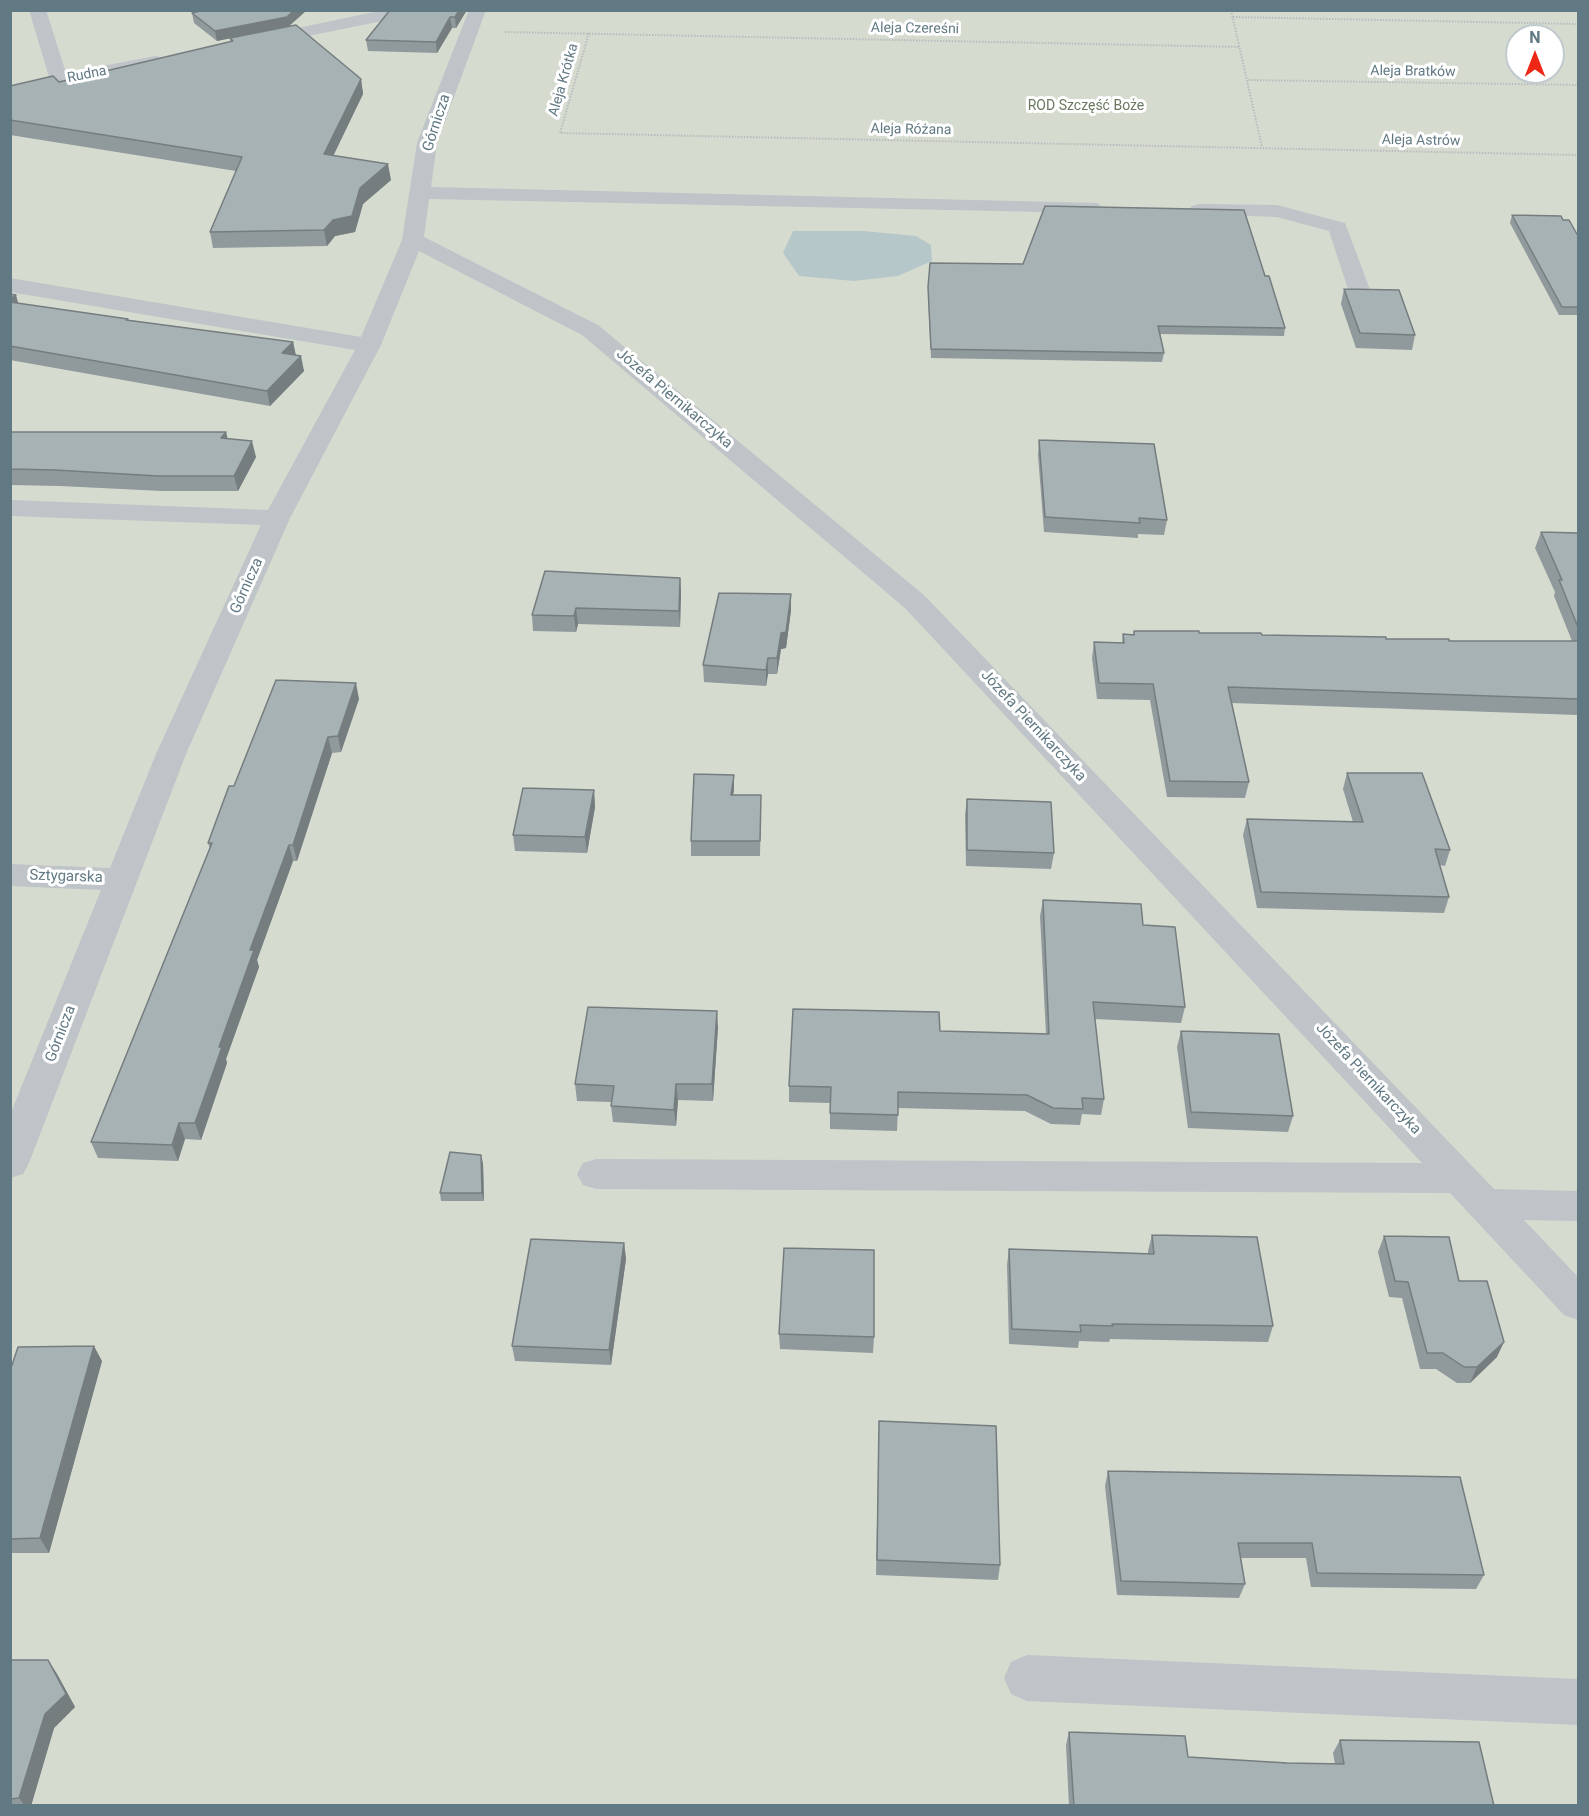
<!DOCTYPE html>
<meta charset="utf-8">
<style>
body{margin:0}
#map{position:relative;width:1589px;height:1816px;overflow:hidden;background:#f4f4ef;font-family:Roboto,sans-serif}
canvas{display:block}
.frame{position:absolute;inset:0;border:12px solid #617983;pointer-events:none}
.north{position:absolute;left:1505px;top:24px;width:60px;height:60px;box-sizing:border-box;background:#fff;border:2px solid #c0c9cd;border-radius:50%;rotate:0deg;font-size:16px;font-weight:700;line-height:24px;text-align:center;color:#617983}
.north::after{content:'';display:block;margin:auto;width:21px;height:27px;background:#ee2615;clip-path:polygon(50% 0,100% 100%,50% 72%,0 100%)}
</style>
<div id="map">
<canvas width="1589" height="1816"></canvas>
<div class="frame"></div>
<div class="north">N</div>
</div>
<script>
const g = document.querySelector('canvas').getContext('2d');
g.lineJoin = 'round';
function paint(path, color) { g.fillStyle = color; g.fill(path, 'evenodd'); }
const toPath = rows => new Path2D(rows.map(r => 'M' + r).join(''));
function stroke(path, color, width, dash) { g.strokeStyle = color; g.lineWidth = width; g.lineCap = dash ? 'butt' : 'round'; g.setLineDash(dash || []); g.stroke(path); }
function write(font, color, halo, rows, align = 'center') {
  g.font = font + ' Roboto,sans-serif'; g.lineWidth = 6; g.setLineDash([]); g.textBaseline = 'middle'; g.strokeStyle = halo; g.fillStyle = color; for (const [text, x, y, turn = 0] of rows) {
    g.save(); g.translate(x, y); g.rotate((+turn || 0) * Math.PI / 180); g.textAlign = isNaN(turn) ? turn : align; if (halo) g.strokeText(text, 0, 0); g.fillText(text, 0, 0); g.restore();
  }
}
paint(toPath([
 [569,10,1578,11,1578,1805,11,1806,11,11],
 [1517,36,1553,36,1553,72,1517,72]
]), '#d6dbd0');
paint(toPath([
 [793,231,863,231,916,236,931,245,932,261,898,276,854,281,799,276,783,253]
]), '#b6c7c9');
stroke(toPath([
 [1231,10,1262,147],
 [1233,17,1578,24],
 [505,32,1240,47],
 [589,33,560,133,1578,155],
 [1248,80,1578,85]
]), '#b8bcbe', 2, [1.5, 1.5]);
paint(toPath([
 [29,10,46,10,66,73,155,56,161,57,164,61,161,65,62,85,10,99,10,88,49,77,29,10],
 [384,10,420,10,412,15,259,46,253,45,250,41,253,37,259,36,384,10],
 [469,10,486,10,437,143,431,187,1098,203,1101,207,1098,211,1091,213,429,199,424,237,598,325,925,596,1494,1189,1578,1191,1578,1221,1524,1220,1578,1277,1578,1320,1564,1315,1450,1193,596,1189,583,1185,577,1174,583,1163,596,1159,1422,1163,905,608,582,335,419,251,381,345,290,518,186,754,29,1163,23,1174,10,1178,10,1115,101,890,10,886,10,864,110,868,156,754,261,525,10,516,10,500,268,510,355,350,10,292,10,278,361,337,402,240,417,143,469,10],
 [1199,204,1277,205,1345,223,1372,295,1369,300,1361,302,1353,300,1350,295,1329,231,1277,217,1192,214,1189,210,1192,206,1199,204],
 [1027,1655,1578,1679,1578,1725,1027,1701,1011,1694,1004,1678,1011,1662,1027,1655]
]), '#bec4c7');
paint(toPath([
 [204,10,307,10,289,26,217,41,194,23,192,13],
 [390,10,467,10,456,28,452,28,437,53,368,51,366,40],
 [230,38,361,79,363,94,333,155,391,180,363,204,355,232,335,236,327,246,213,248,210,232,236,171,10,135,10,86,59,82,230,42],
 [1512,215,1563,220,1578,236,1578,315,1559,315,1510,223],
 [930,263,1265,276,1285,328,1284,336,1160,334,1164,353,1162,362,931,358,928,296],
 [1344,289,1415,335,1412,350,1356,348,1341,304],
 [10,294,18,303,128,319,128,320,293,342,296,355,304,371,270,406,10,360],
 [10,432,226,432,227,438,256,457,238,491,162,491,60,486,10,485],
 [1039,440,1167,520,1164,535,1138,534,1138,538,1044,532,1038,455],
 [1541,532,1578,533,1578,715,1232,703,1249,782,1245,798,1167,797,1150,700,1097,699,1092,658,1094,642,1122,643,1123,634,1133,635,1134,631,1449,641,1572,641,1554,596,1555,592,1535,548],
 [680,578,681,593,680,627,578,624,576,632,533,631,532,615],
 [791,594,791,610,786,648,781,649,777,674,768,674,766,686,704,682,703,665],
 [359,699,341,752,332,753,297,861,293,861,257,960,259,967,226,1059,227,1063,201,1140,185,1139,178,1161,98,1158,91,1142,210,849,208,843,234,786],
 [1347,773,1450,850,1445,866,1440,865,1449,897,1444,913,1257,908,1243,835,1247,819,1353,822,1343,789],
 [734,775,733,795,761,810,760,856,691,856,691,841],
 [594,790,595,807,587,853,515,851,513,835],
 [967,799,1054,853,1051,869,966,866,965,815],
 [1043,900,1143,925,1185,1007,1181,1023,1095,1019,1104,1099,1101,1115,1082,1114,1080,1125,1051,1124,1025,1111,898,1108,897,1131,830,1129,830,1103,789,1102,789,1086,940,1031,1046,1034,1040,916],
 [718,1027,713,1101,678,1100,676,1126,613,1122,611,1106,612,1102,577,1101,575,1084],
 [1181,1031,1293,1116,1288,1132,1188,1128,1177,1047],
 [483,1163,484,1201,441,1201,440,1193],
 [1152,1235,1273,1326,1268,1342,1110,1339,1109,1342,1079,1341,1078,1348,1009,1344,1007,1265,1009,1249,1148,1254,1148,1251],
 [1384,1236,1459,1281,1497,1357,1470,1383,1457,1383,1436,1369,1420,1369,1402,1298,1389,1297,1378,1252],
 [624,1243,626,1259,611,1365,515,1361,512,1346],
 [779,1334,874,1337,873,1353,780,1349],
 [102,1361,49,1553,10,1553,10,1371],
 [879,1421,1000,1565,998,1580,876,1575],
 [1108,1471,1484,1575,1476,1589,1311,1587,1306,1558,1240,1558,1245,1584,1239,1598,1117,1595,1105,1486],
 [10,1660,48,1660,57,1674,75,1707,54,1728,31,1806,10,1806],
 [1069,1732,1188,1757,1287,1763,1335,1764,1333,1753,1340,1740,1494,1806,1069,1806,1066,1745]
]), '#90999c');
paint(toPath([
 [294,10,307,10,289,26,217,41,215,31],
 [459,10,467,10,456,28,455,17],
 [450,17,452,28,437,53,436,42],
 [361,79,363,94,327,169,324,154],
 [388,164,391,180,363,204,355,232,335,236,327,246,324,230,360,188],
 [16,295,20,310,10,310,10,299],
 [293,342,296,357,282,353],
 [301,356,304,371,270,406,267,391],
 [226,432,230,448,221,438],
 [252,441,256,457,238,491,234,476],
 [680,578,681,593,680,627,679,611],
 [791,594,791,610,786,648,781,649,777,674,777,658,781,633],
 [576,608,578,624,576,632,574,616],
 [768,658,768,674,766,686,766,670],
 [356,683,359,699,341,752,338,736],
 [328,737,332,753,297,861,293,845],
 [734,775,734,790,731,810,731,795],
 [594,790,595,807,587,853,585,837],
 [289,845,293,861,257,960,259,967,226,1059,227,1063,201,1140,195,1123,250,950],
 [717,1011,718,1027,713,1101,712,1084],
 [676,1084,678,1100,676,1126,674,1110],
 [179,1123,185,1139,178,1161,172,1145],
 [481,1155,483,1163,484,1201,482,1193],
 [624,1243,626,1259,611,1365,609,1350],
 [1504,1342,1497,1357,1470,1383,1477,1367],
 [94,1346,102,1361,49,1553,40,1538],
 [48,1660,57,1674,75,1707,54,1728,31,1806,25,1806,19,1798]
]), '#757d7f');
const building = toPath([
 [204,10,294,10,287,17,215,31,192,13,204,10],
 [390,10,459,10,455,17,450,17,436,42,366,40,390,10],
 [296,25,361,79,324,154,388,164,360,188,352,216,333,220,324,230,210,232,242,157,10,120,10,86,53,76,59,82,233,41,230,38,296,25],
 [1045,206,1244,210,1265,276,1269,276,1285,328,1158,326,1164,353,931,349,928,287,930,263,1023,264,1045,206],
 [1512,215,1561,216,1563,220,1569,220,1578,236,1578,307,1562,307,1512,215],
 [1344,289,1399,290,1415,335,1360,333,1344,289],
 [10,294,16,295,10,299,10,294],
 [10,302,128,319,126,320,293,342,282,353,301,356,267,391,10,346,10,302],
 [10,432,226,432,221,438,252,441,234,476,158,476,55,470,10,469,10,432],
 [1039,440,1154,444,1167,520,1139,518,1140,523,1045,517,1039,440],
 [1541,532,1578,533,1578,627,1559,580,1562,580,1541,532],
 [545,571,680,578,679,611,576,608,574,616,532,615,545,571],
 [719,593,791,594,786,632,781,633,777,658,768,658,766,670,703,665,719,593],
 [1134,631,1199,631,1199,633,1261,633,1262,635,1386,637,1386,639,1449,639,1449,641,1578,641,1578,699,1228,687,1249,782,1170,781,1153,684,1099,683,1094,642,1124,643,1123,634,1134,635,1134,631],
 [276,680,356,683,338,736,328,737,293,845,289,845,250,950,254,950,219,1047,222,1047,195,1123,179,1123,172,1145,91,1142,212,843,208,843,229,786,234,786,276,680],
 [1347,773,1422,773,1450,850,1435,849,1449,897,1261,892,1247,819,1363,822,1347,773],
 [694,774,734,775,731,795,761,795,760,841,691,841,694,774],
 [523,788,594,790,585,837,513,835,523,788],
 [967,799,1051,802,1054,853,967,850,967,799],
 [1043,900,1141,904,1143,925,1175,927,1185,1007,1093,1002,1104,1099,1082,1098,1083,1109,1053,1108,1027,1095,898,1092,898,1115,830,1113,831,1087,789,1086,793,1009,939,1012,940,1031,1049,1034,1043,900],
 [588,1007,717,1011,712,1084,676,1084,674,1110,611,1106,614,1086,575,1084,588,1007],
 [1181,1031,1279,1034,1293,1116,1191,1112,1181,1031],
 [450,1152,481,1155,482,1193,440,1193,450,1152],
 [1152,1235,1257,1237,1273,1326,1112,1324,1113,1326,1080,1325,1081,1332,1012,1329,1009,1249,1154,1254,1152,1235],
 [1384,1236,1449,1237,1459,1281,1487,1281,1504,1342,1477,1367,1464,1367,1443,1353,1427,1353,1408,1282,1395,1281,1384,1236],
 [531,1239,624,1243,609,1350,512,1346,531,1239],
 [784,1248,874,1250,874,1337,779,1334,784,1248],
 [94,1346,40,1538,10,1539,10,1371,18,1347,94,1346],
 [879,1421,996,1426,1000,1565,877,1560,879,1421],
 [1108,1471,1460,1477,1484,1575,1317,1573,1312,1543,1238,1543,1245,1584,1121,1581,1108,1471],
 [10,1660,48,1660,66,1694,45,1714,19,1798,10,1799,10,1660],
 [1069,1732,1185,1736,1188,1757,1287,1763,1344,1764,1340,1740,1479,1742,1494,1806,1074,1806,1069,1732]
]);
paint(building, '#a7b2b5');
stroke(building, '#757d7f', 1.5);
write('14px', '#617983', '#fff', [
 ["Aleja Czereśni",915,29,1],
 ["Aleja Bratków",1413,72,1],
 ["Rudna",87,75,-11],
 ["Aleja Krótka",564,80,-74],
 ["Aleja Różana",911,130,1],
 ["Aleja Astrów",1421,141,1]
]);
write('14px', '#697960', '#fff', [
 ["ROD Szczęść Boże",1086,106]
]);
write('15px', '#617983', '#fff', [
 ["Górnicza",437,123,-72],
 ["Józefa Piernikarczyka",674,399,40],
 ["Górnicza",247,586,-66],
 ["Józefa Piernikarczyka",1033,726,47],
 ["Sztygarska",66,877,2],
 ["Górnicza",61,1034,-69],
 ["Józefa Piernikarczyka",1368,1079,47]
]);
</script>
